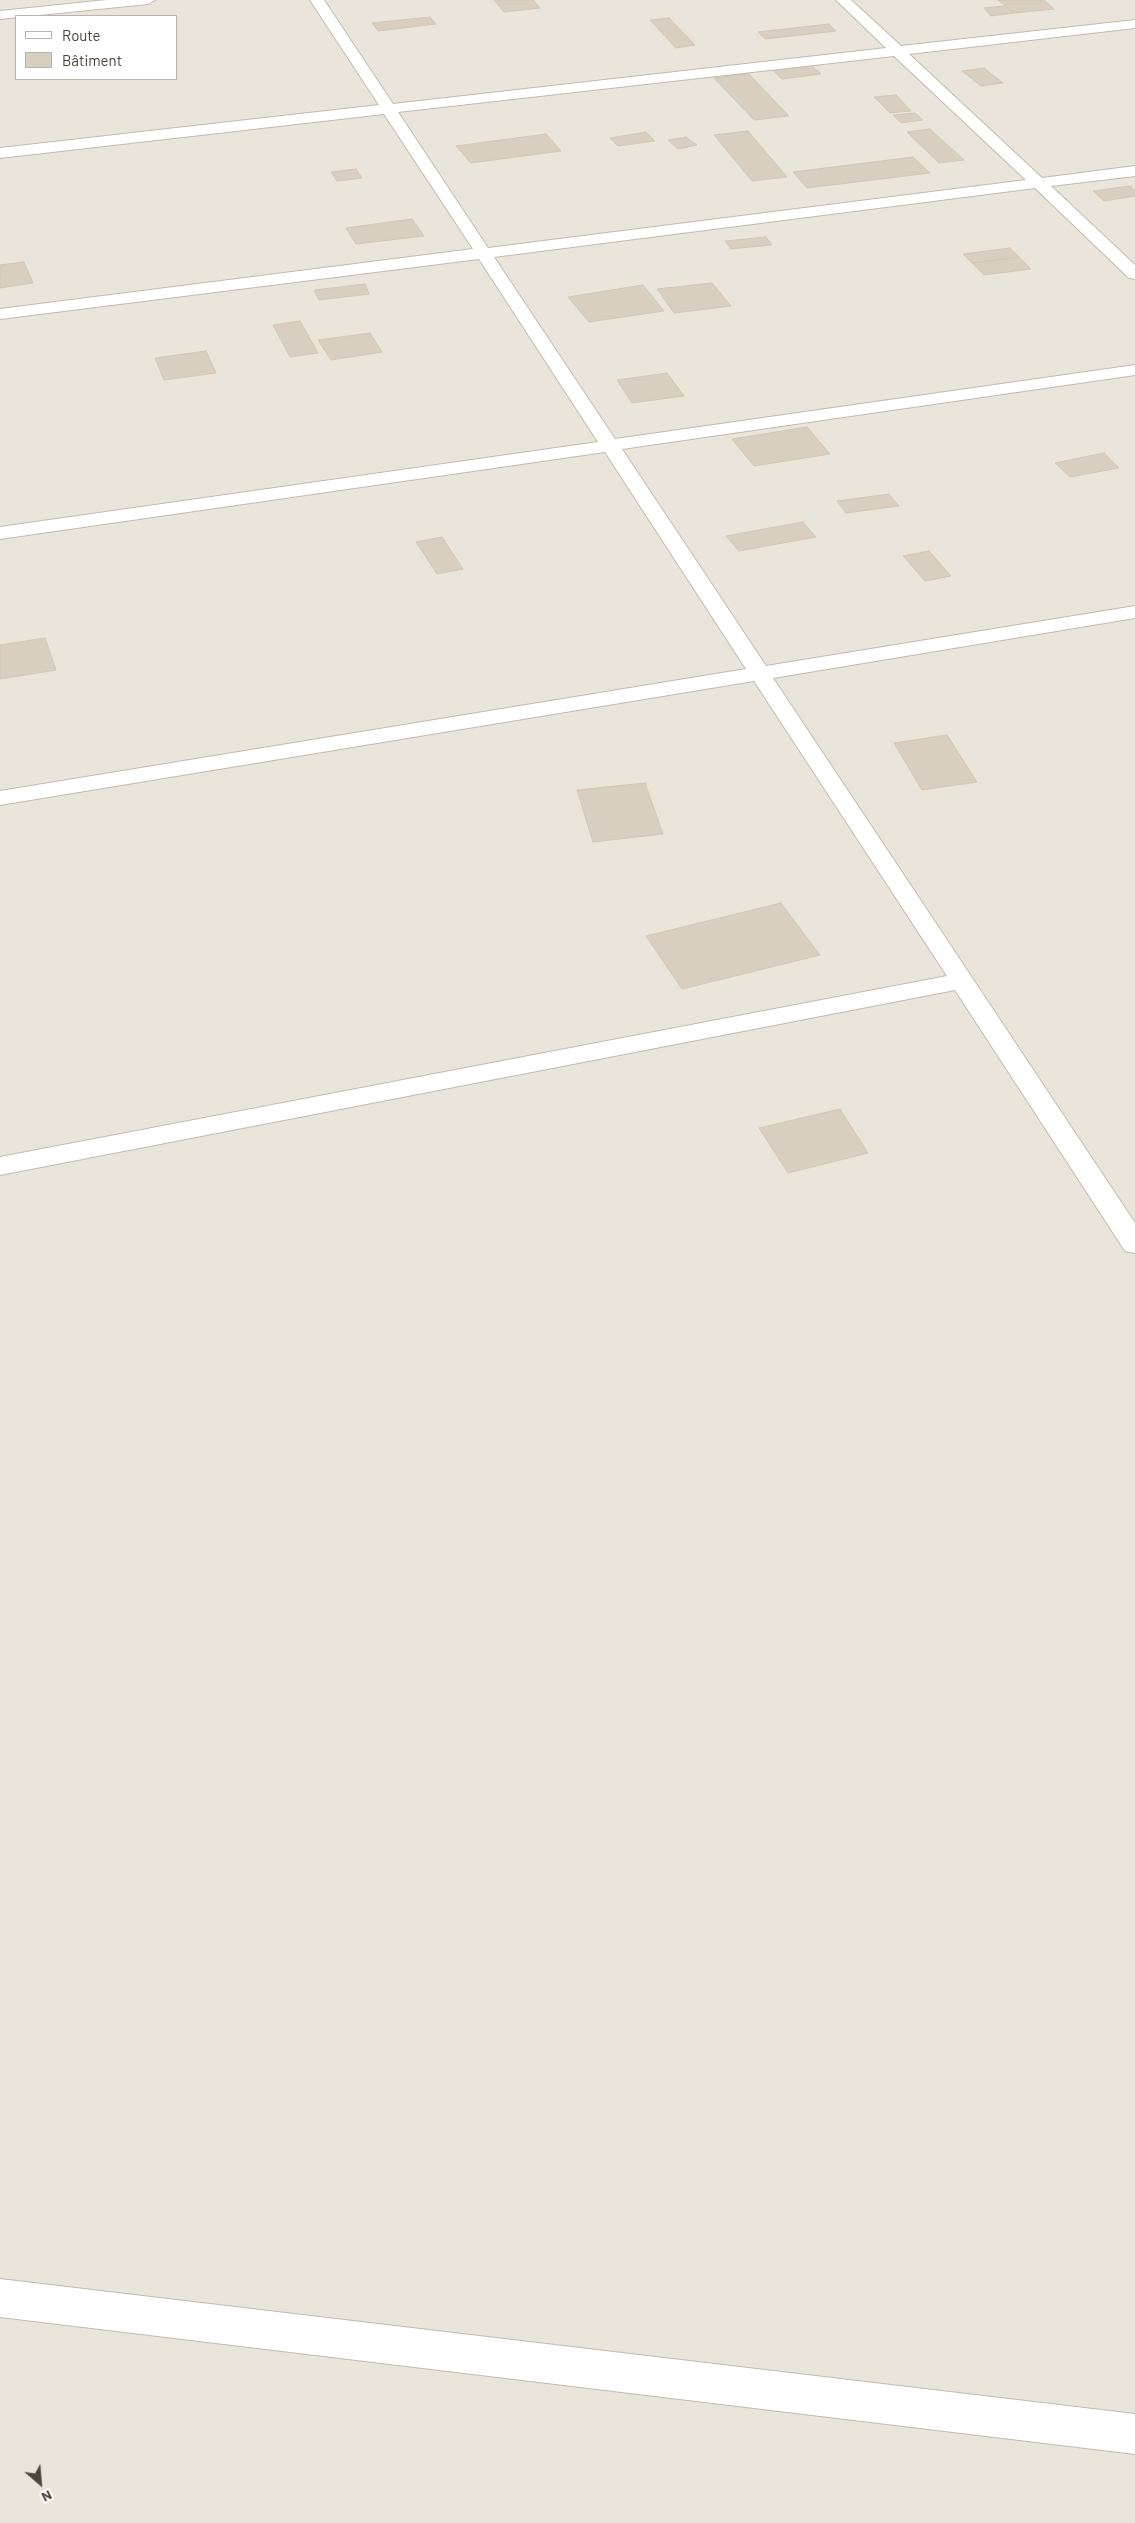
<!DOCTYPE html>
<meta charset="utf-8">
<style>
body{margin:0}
#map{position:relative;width:1135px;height:2523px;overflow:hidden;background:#f6f3ec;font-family:Barlow,sans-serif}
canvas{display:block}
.legend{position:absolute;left:15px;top:15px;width:162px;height:65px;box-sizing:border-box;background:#fff;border:1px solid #b7b4b0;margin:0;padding:6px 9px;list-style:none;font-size:15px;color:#4b4439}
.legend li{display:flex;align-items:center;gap:10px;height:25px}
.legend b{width:25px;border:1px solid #b7b4b0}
.north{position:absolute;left:15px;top:2458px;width:50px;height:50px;-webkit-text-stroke:4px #fff;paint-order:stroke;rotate:153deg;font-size:14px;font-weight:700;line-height:20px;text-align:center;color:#4b4439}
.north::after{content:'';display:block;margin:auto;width:18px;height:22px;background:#4b4439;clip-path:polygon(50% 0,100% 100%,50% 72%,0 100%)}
</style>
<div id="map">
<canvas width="1135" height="2523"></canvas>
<ul class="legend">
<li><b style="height:6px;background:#fff"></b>Route</li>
<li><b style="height:14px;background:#d8cfc1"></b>Bâtiment</li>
</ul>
<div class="north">N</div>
</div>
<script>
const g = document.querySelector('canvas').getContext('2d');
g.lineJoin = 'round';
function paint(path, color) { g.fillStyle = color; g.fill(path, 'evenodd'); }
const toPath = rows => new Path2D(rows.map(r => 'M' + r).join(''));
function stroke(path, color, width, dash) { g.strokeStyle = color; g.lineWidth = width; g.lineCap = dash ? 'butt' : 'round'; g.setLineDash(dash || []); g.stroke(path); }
paint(toPath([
 [0,0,1135,0,1135,2523,0,2523],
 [16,16,176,16,176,79,16,79]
]), '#eae5da');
const building = toPath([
 [494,0,533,0,540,8,504,12,494,0],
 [998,0,1044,0,1054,9,1014,13,998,0],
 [1005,6,1014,13,991,16,984,8,1005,6],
 [430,17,436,24,378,31,372,23,430,17],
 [669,18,695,45,676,48,650,20,669,18],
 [829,24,836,31,765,39,758,32,829,24],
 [811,65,821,74,782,79,772,70,811,65],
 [984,68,1003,83,981,86,962,71,984,68],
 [748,73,789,116,754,120,714,78,748,73],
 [896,95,911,111,890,113,874,97,896,95],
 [915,113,923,120,901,123,893,115,915,113],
 [930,129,964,160,939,163,907,132,930,129],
 [748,131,787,177,752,181,714,135,748,131],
 [646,132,655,141,618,146,610,138,646,132],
 [546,134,561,151,471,163,456,146,546,134],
 [686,137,697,145,678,149,668,140,686,137],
 [913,157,930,173,807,188,793,172,913,157],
 [356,169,362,178,337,181,331,172,356,169],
 [1130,186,1135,191,1135,196,1104,201,1093,191,1130,186],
 [412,219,424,236,356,244,346,228,412,219],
 [766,237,772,245,731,249,725,241,766,237],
 [1010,248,1019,257,972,263,963,254,1010,248],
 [1019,257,1031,269,984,275,972,263,1019,257],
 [24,262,33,283,0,288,0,265,24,262],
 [712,283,731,306,674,313,657,289,712,283],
 [365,284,369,294,319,300,314,290,365,284],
 [643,285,664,311,589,322,568,297,643,285],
 [300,321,318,353,290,357,273,325,300,321],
 [370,333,382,352,331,360,318,340,370,333],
 [206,351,216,373,164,380,155,358,206,351],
 [667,373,684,396,632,403,617,380,667,373],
 [807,427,830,454,754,466,732,439,807,427],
 [1104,453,1119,468,1070,477,1055,463,1104,453],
 [889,494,899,506,846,513,837,501,889,494],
 [803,522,816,537,739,551,726,536,803,522],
 [442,537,463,569,437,574,416,542,442,537],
 [929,551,951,576,925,581,903,556,929,551],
 [45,638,56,670,0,679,0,645,45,638],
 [947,735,977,782,922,790,894,743,947,735],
 [645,783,663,834,593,842,577,790,645,783],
 [781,903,820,955,682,989,646,936,781,903],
 [840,1109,868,1153,788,1173,759,1128,840,1109]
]);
paint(building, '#d8cfc1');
stroke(building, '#d3c7b4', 1);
const street = toPath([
 [107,0,155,0,148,4,0,19,0,11,107,0],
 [310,0,324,0,393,104,886,48,836,0,851,0,901,46,1135,20,1135,28,909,54,1042,178,1135,166,1135,176,1051,186,1135,265,1135,279,1129,278,1035,188,494,257,615,439,1135,365,1135,375,622,449,766,666,1135,606,1135,618,773,678,1135,1223,1135,1253,1125,1251,955,990,0,1175,0,1157,947,976,754,681,0,805,0,791,746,669,605,452,0,539,0,527,598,442,479,259,0,319,0,309,473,249,384,114,0,158,0,148,379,105,310,0],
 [894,56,1026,180,488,248,398,112,894,56],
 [0,2279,1135,2414,1135,2454,0,2317,0,2279]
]);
stroke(street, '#c2bbae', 2);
paint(street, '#fff');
</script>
